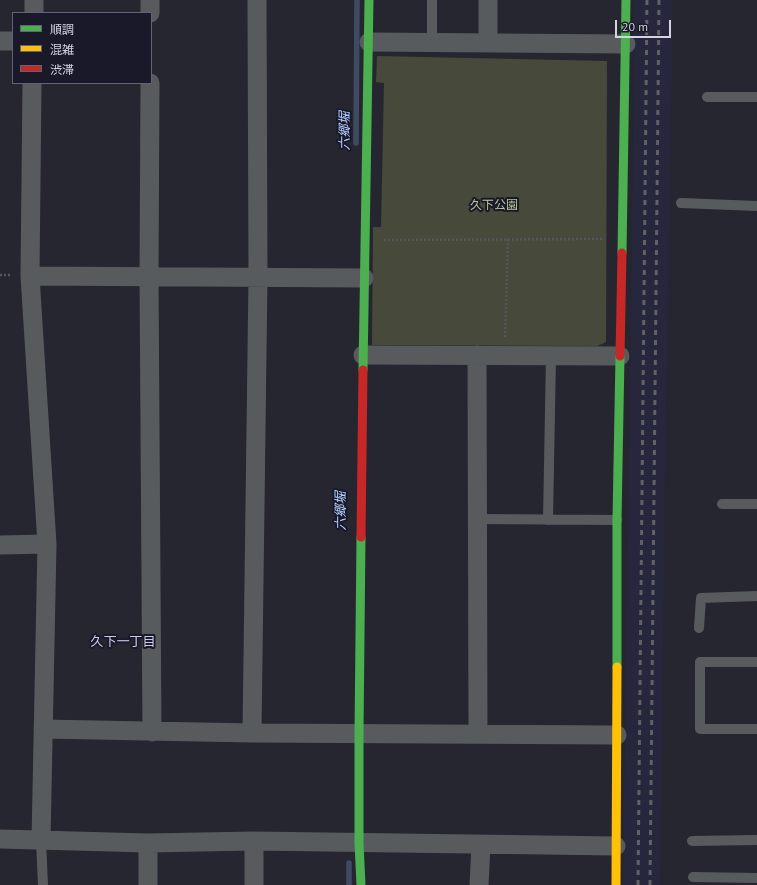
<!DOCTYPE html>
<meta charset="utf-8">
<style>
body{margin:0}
#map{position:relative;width:757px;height:885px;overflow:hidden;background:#262630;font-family:"PT Sans","Noto Sans JP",sans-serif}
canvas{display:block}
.legend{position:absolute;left:12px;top:12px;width:140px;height:72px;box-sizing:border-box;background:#19192a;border:1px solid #636473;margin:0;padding:5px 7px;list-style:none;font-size:12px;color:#d3d4e0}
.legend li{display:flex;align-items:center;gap:8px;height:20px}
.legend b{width:20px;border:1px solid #636473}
.scale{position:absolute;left:615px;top:20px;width:56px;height:18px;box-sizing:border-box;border:2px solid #d3d4e0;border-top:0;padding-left:5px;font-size:12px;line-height:14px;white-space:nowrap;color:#d3d4e0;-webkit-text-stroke:3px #19192a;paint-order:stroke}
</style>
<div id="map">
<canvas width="757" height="885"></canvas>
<ul class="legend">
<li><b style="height:5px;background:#4caf50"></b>順調</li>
<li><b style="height:5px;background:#ffc107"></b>混雑</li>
<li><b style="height:5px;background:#c62828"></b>渋滞</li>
</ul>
<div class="scale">20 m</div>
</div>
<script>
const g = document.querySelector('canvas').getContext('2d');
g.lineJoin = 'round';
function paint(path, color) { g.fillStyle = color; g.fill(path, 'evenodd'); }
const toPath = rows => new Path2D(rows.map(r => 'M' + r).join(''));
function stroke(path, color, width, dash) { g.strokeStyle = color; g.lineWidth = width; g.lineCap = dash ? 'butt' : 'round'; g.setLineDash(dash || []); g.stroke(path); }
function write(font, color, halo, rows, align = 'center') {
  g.font = font + ' "PT Sans","Noto Sans JP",sans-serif'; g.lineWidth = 4; g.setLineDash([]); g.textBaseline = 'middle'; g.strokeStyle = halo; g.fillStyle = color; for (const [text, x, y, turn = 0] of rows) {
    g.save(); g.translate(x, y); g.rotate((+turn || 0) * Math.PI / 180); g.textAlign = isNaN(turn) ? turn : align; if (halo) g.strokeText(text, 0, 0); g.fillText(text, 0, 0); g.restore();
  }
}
paint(toPath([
 [634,0,673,0,666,410,660,885,623,885,632,250]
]), '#26273c');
paint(toPath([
 [377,56,607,61,606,342,597,346,372,345,373,227,381,227,384,83,376,82]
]), '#474a3a');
stroke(toPath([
 [356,143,357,0],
 [349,863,349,885]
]), '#3f4b63', 5.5);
stroke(toPath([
 [384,240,603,239],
 [0,275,12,275],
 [505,337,508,239]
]), '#56575a', 2.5, [2, 2]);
stroke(toPath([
 [432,42,432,0],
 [707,97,757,97],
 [681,203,757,206],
 [722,504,757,504],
 [478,519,617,520],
 [548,520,551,355],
 [699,628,701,598,757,596],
 [757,662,700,662,700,729,757,729],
 [41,840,43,885],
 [692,841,757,840],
 [693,877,757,878]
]), '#585b5e', 10);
stroke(toPath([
 [488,0,488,43],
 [34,13,34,0],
 [150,13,150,0],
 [0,41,13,41],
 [369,42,626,44],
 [32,83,30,276,47,544,41,840],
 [150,83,149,277,152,732],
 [30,276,364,278],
 [363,355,620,356],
 [477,355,478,734],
 [0,545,47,544],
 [43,729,252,733,617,735],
 [252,733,258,277,257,0],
 [0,839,148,843,254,841,616,846],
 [148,885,148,843],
 [254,885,254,841],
 [479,885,481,845]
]), '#585b5e', 19);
stroke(toPath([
 [622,253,626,0],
 [363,370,369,0],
 [617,667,617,520,620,356],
 [361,885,359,843,359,733,361,537]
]), '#4caf50', 9);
stroke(toPath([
 [616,885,617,667]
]), '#ffc107', 9);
stroke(toPath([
 [620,356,622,253],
 [361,537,363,370]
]), '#c62828', 9);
stroke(toPath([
 [638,885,647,0],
 [650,885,659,0]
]), '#616266', 3, [5, 5]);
write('12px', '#bbc891', '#19192a', [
 ["久下公園",494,206]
]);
write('italic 13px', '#b1cefe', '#19192a', [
 ["六郷堀",345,131,-90],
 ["六郷堀",341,511,-90]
]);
write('13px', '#cacce3', '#19192a', [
 ["久下一丁目",123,642]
]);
</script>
